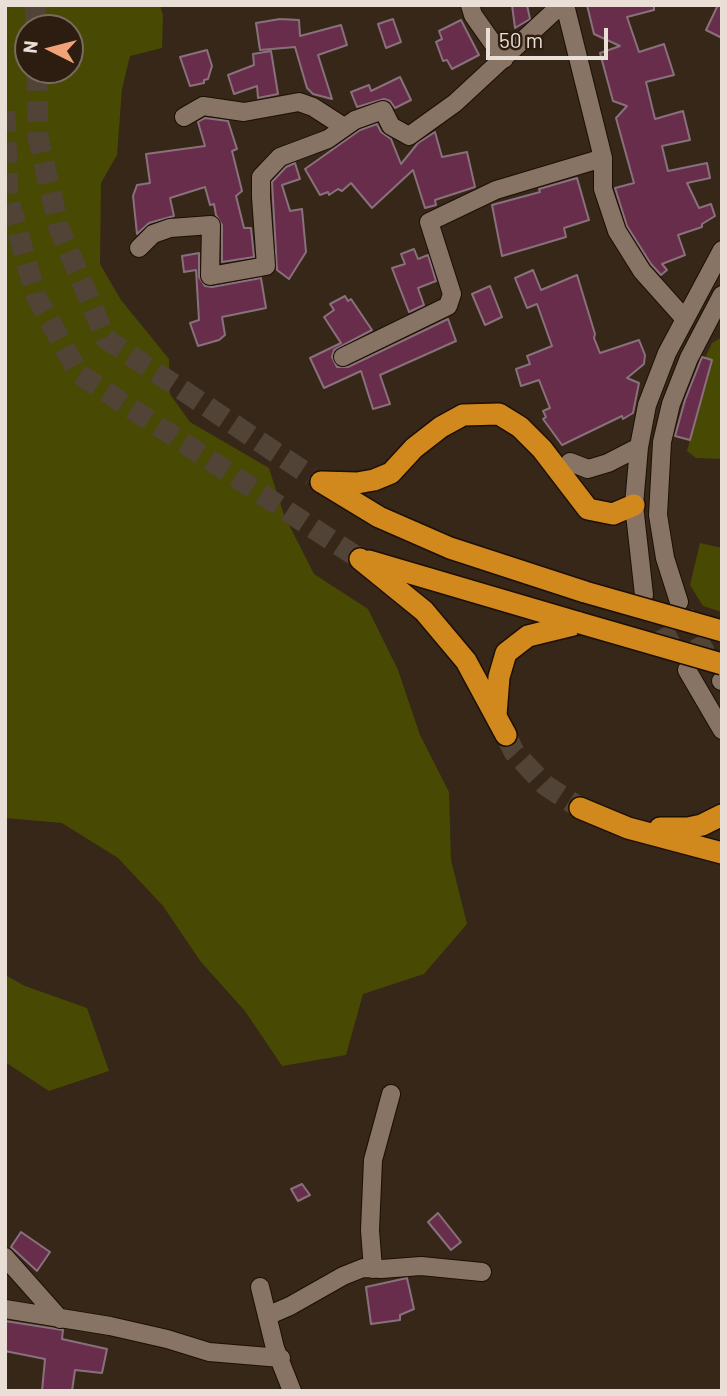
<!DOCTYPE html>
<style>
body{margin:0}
#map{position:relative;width:727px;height:1396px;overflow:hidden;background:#362719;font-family:Barlow,sans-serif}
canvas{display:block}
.frame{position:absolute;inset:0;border:7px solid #e9dfd6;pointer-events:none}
.north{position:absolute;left:14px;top:14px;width:70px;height:70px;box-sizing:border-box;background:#2c1d10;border:2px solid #786b5f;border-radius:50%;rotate:276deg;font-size:19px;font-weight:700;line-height:28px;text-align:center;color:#e9dfd6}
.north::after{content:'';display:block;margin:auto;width:24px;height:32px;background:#efa377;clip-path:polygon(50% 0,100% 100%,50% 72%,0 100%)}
.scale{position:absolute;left:486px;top:28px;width:122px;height:32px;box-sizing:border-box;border:4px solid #e9dfd6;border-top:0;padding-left:9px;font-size:21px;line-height:24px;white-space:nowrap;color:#e9dfd6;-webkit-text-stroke:5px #2c1d10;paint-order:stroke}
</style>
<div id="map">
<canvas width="727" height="1396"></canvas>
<div class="frame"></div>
<div class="north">N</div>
<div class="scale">50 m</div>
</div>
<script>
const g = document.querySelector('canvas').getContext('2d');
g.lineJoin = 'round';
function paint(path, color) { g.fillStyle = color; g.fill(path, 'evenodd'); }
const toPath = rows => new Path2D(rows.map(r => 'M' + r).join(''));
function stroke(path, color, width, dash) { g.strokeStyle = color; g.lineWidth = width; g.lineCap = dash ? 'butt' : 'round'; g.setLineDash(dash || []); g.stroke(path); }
paint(toPath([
 [5,5,160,5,163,15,162,48,130,56,122,89,117,155,101,183,100,264,121,300,169,359,170,394,190,422,269,468,284,515,314,574,368,609,398,670,420,735,449,792,451,860,467,924,424,974,363,994,346,1055,282,1066,245,1011,201,962,163,906,118,858,62,823,5,818],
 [28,28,70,28,70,70,28,70],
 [722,337,722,459,696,458,687,451,712,360,705,358,712,343],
 [700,543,722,548,722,612,703,606,690,585],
 [5,975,25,986,87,1008,109,1071,49,1091,5,1062]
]), '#484903');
const building = toPath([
 [512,5,527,5,530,19,515,28,512,5],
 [587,5,654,5,654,10,627,17,639,52,664,44,674,75,646,82,655,119,683,111,690,140,662,146,668,171,707,163,710,178,687,183,699,208,711,204,715,216,702,224,702,227,678,235,685,255,662,264,667,270,661,275,651,264,627,226,615,188,634,183,616,118,627,106,613,101,600,53,620,46,594,34,587,5],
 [718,5,722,5,722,38,706,30,718,5],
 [280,19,299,20,300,36,341,25,347,45,318,55,332,99,313,94,307,88,295,47,260,50,256,23,280,19],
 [393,19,401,42,386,48,378,24,393,19],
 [461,20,479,55,452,69,447,60,443,61,436,42,442,39,439,31,461,20],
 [207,50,212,66,208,79,204,80,204,83,190,86,180,57,207,50],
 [271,51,278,94,258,98,257,86,234,94,228,75,254,65,253,54,271,51],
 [400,77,411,100,395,108,390,101,384,99,357,107,351,92,369,85,371,91,400,77],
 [205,118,228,121,237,149,232,151,242,191,236,196,244,228,251,228,254,257,222,262,222,225,216,215,214,204,210,205,205,187,170,198,174,216,149,223,137,234,133,196,137,185,150,183,146,154,205,146,198,122,205,118],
 [377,124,381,132,391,139,401,164,418,143,435,132,442,157,467,152,475,187,435,200,436,205,425,208,413,170,372,208,351,183,342,191,338,189,329,195,328,192,320,195,305,169,360,130,377,124],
 [295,163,300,179,282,185,290,211,302,209,306,252,289,279,277,270,272,182,286,167,295,163],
 [577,178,589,220,564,228,566,237,502,256,492,205,540,192,539,189,577,178],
 [414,249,418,259,428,255,436,281,418,288,424,305,409,312,392,268,405,264,401,254,414,249],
 [199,253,199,277,205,286,212,287,261,278,266,308,222,317,225,335,219,340,198,346,190,323,199,320,196,270,184,272,182,256,199,253],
 [533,270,541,290,577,275,595,334,594,338,600,353,639,340,645,355,644,364,627,378,639,383,633,413,623,419,622,416,562,445,543,419,546,417,543,411,550,408,539,380,521,386,516,369,530,364,527,356,552,346,537,304,527,308,515,278,533,270],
 [490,286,502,317,485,325,472,294,490,286],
 [345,296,348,301,351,299,372,330,334,350,332,357,337,367,348,367,448,319,456,341,380,375,390,404,373,409,361,371,324,388,310,358,341,343,324,317,334,310,330,304,345,296],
 [702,357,712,360,690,440,675,436,685,400,702,357],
 [302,1184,310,1195,298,1201,291,1189,302,1184],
 [438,1213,461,1242,451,1250,428,1222,438,1213],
 [21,1232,50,1252,37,1271,11,1247,21,1232],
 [407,1278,414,1309,400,1315,400,1320,371,1324,366,1287,407,1278],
 [5,1321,63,1330,62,1339,107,1349,102,1373,75,1370,72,1391,42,1391,45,1359,5,1351,5,1321]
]);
paint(building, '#692d4c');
stroke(building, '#89717c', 2);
stroke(toPath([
 [650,604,679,656],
 [685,613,715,668]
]), '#514335', 18, [18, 9]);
stroke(toPath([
 [35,5,36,28],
 [37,70,38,137,59,228,106,339,311,476],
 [5,111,8,197,36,296,79,374,360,559],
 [506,735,514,752,545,785,580,808]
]), '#514335', 21, [21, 10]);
const minor = toPath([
 [470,5,473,15,504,59],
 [565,5,603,158,603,189,617,231,642,271,684,318],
 [184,117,203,106,244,112,299,102,313,107,344,127],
 [139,248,153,234,170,228,211,225,210,276,266,266,261,197,261,177,280,157,328,139,355,120,383,110,391,126,409,136,455,103,561,5],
 [343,357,448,306,452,294,429,222,496,190,603,158],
 [570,462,588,469,608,463,639,447],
 [644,595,634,505,639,447,647,405,667,353,722,250],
 [679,602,665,558,658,515,662,442,671,404,689,358,722,295],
 [687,670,722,730],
 [721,681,722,681],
 [5,1257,60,1319],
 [373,1269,370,1230,373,1160,391,1094],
 [260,1287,275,1348,292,1391],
 [5,1309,110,1326,167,1339,209,1352,281,1358],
 [267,1316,290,1306,343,1276,363,1268,381,1269,421,1266,482,1272]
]);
const highway = toPath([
 [321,482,357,483,374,480,391,473,414,448,441,427,463,415,499,414,520,427,542,449,588,509,613,514,634,505],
 [323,483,379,517,450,548,585,592],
 [360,559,424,611,466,661,506,735],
 [369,561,580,623],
 [496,715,499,677,506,653,528,636,577,624],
 [580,808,628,828,722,853],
 [660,828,688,828,702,825,722,815]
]);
stroke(minor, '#1d0f04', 20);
stroke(highway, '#1d0f04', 24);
stroke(minor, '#877465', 18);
stroke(highway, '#d1891d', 21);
const highwayBridge = toPath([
 [585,592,722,631],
 [580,623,722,664]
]);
stroke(highwayBridge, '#1d0f04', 24, []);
stroke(highwayBridge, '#d1891d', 21);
</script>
